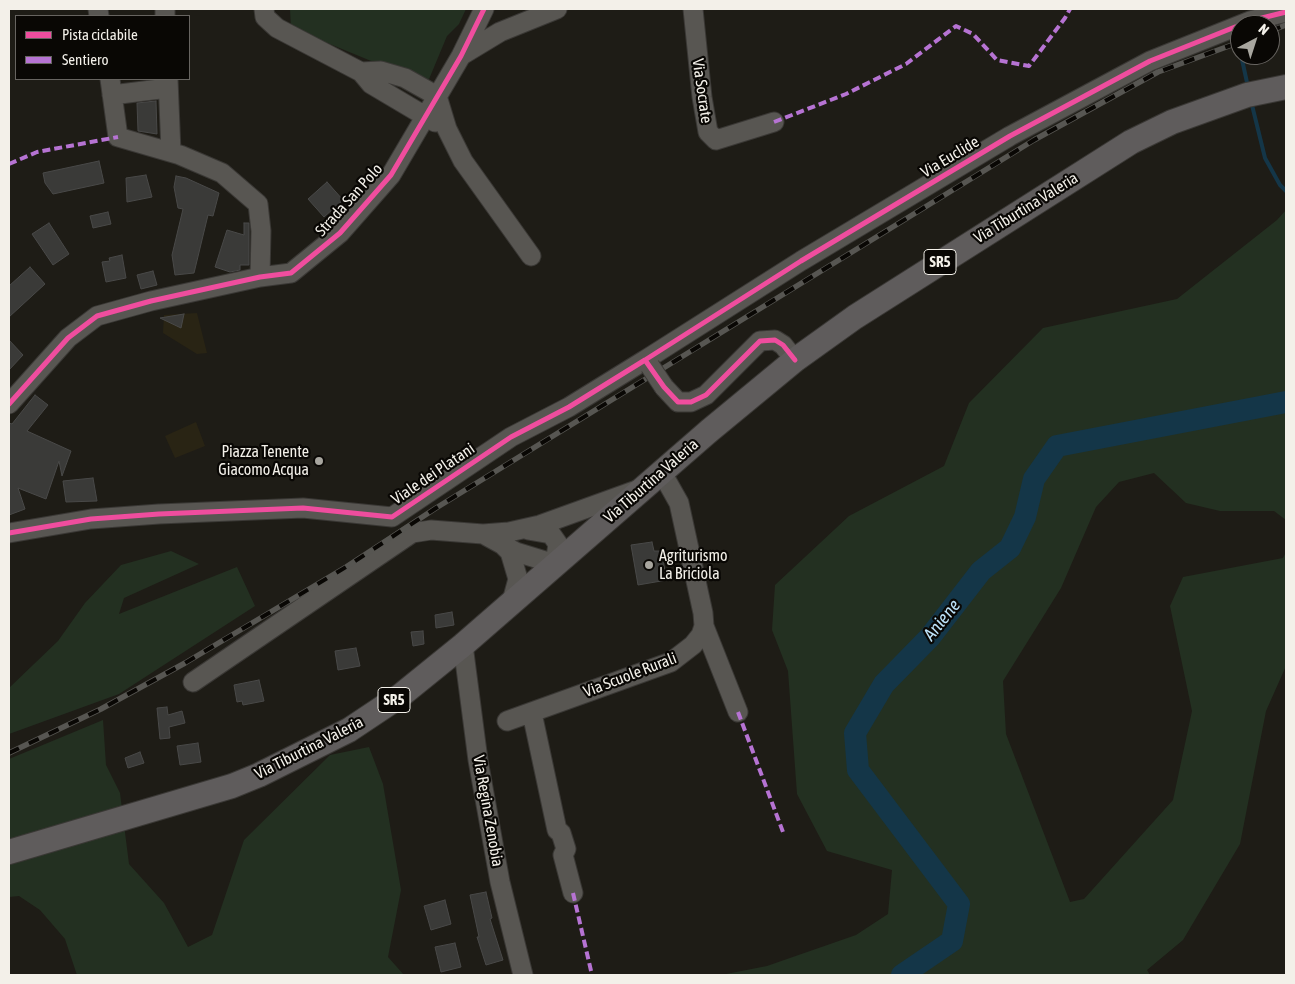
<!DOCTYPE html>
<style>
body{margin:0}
#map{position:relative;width:1295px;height:984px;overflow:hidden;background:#1e1c16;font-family:"Asap Condensed",sans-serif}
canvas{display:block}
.frame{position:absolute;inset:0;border:10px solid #f3f0e9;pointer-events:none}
.legend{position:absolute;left:15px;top:15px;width:175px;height:65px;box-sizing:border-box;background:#090704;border:1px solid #676460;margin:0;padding:6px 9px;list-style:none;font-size:15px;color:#f3f0e9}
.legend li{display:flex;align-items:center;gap:10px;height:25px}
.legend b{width:25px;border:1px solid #676460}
.north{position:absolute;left:1230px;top:15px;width:50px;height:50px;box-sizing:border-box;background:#090704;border:1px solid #676460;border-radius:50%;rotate:40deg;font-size:14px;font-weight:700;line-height:20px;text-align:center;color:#f3f0e9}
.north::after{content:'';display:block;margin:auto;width:18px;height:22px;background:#a8a69f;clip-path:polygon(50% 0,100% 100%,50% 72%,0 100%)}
</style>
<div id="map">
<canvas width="1295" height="984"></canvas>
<div class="frame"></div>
<ul class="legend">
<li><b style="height:6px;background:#ef4d9e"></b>Pista ciclabile</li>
<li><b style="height:6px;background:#b673d3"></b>Sentiero</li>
</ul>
<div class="north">N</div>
</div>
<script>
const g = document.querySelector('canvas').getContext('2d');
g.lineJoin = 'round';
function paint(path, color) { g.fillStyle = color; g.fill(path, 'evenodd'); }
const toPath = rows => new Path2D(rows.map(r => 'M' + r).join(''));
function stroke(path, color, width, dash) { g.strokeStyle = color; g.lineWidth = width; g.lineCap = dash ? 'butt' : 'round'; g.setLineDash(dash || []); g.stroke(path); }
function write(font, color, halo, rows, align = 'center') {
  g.font = font + ' "Asap Condensed",sans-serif'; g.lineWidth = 4.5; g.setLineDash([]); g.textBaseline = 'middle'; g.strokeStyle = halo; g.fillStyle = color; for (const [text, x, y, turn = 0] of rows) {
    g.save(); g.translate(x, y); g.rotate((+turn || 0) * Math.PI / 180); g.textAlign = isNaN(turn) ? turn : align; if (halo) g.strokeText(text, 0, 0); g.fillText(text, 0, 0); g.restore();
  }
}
paint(toPath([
 [197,313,207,353,197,354,163,333,164,315],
 [196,422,205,446,175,458,165,436]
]), '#292414');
paint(toPath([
 [290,9,466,9,459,24,447,36,427,84,291,28],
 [1286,210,1286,520,1274,511,1220,511,1186,503,1154,473,1119,482,1096,507,1061,588,1003,681,1006,734,1070,902,1084,899,1173,800,1192,711,1170,606,1183,577,1283,558,1286,552,1286,666,1266,711,1240,844,1183,940,1147,970,1150,975,721,975,767,966,856,935,888,914,892,870,827,851,797,794,788,671,772,630,775,585,849,516,944,466,969,403,1043,328,1177,299,1277,220],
 [171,551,199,564,124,598,119,614,237,567,255,606,119,694,9,734,9,688,58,641,85,603,121,565],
 [103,720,106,765,120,793,129,864,164,903,188,947,212,935,244,840,330,755,369,747,383,784,401,890,388,957,404,975,77,975,65,939,40,910,19,896,9,897,9,759]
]), '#233021');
stroke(toPath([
 [1241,55,1248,87],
 [1251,101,1265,158,1280,185,1286,191]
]), '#143648', 4);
stroke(toPath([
 [902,975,952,941,959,904,858,770,855,733,884,684,930,637,981,571,1010,548,1025,517,1034,479,1057,446,1286,402]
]), '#143648', 22);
const building = toPath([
 [156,101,157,134,138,131,137,103,156,101],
 [99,161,104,183,53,194,45,183,43,173,99,161],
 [146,175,152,197,127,202,126,178,146,175],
 [176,176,186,178,219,193,213,216,208,215,194,273,175,275,172,255,183,209,178,208,174,187,176,176],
 [327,182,343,200,324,217,308,199,327,182],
 [108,212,111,224,93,228,90,216,108,212],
 [49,223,69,254,53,265,32,234,49,223],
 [244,223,249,223,249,265,240,265,240,270,230,272,215,267,227,230,244,235,244,223],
 [122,255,126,278,106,282,102,262,110,261,109,258,122,255],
 [30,267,45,284,9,317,9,286,30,267],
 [153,271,157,285,141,289,137,275,153,271],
 [184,314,181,328,160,318,184,314],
 [9,340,23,355,9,370,9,340],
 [35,395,48,405,27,431,71,451,62,476,59,461,46,499,18,488,25,509,9,515,9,423,12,424,35,395],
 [93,478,97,501,66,502,63,481,93,478],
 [652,542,654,551,661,551,667,580,638,585,631,545,652,542],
 [452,612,454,625,436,628,435,615,452,612],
 [423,631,424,644,413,646,411,632,423,631],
 [356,648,360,666,338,670,335,651,356,648],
 [259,680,264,701,243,705,242,701,237,702,234,685,259,680],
 [167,707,168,715,182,711,185,723,169,727,170,738,160,739,157,708,167,707],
 [198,743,201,762,180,765,177,746,198,743],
 [140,752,144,763,128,768,125,758,140,752],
 [486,892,492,918,490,919,503,960,486,965,477,937,479,937,470,895,486,892],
 [445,900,451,924,431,930,424,906,445,900],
 [455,943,461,967,441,972,435,947,455,943]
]);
paint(building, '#3a3a38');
stroke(building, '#494948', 1);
const minor = toPath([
 [98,9,99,16],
 [165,9,165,16],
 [264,9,265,17,277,28,361,72,371,84,435,122],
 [693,9,702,97,708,132,716,140,774,122],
 [462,55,500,32,557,9],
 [361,72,381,71,405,78,437,96,447,129,463,161,531,256],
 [110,79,118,137,180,155,222,173,258,204,261,231,260,277],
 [168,79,171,152],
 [112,95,168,88],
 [645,360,801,261,1010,136,1150,61,1250,21,1286,12],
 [664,387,678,402,691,402,706,395,760,341,775,340,783,345,795,360],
 [9,404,68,338,97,316,151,301,260,277,291,273,340,233,391,175,461,56,484,9],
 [9,533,91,519,159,514,303,508,392,517,511,437,569,407,645,360,650,366],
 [483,534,516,552,555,564,558,544,551,534,528,530],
 [502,544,510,552,518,579,512,601],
 [704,626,738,712],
 [463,645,478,760,500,882,523,975],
 [193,682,412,533,431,530,483,534,509,532,540,525,637,490],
 [532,713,557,830,561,833,566,849,563,855,573,893],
 [507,721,671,662,693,645,701,635,704,626,703,613,679,503,661,471]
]);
const major = toPath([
 [9,852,232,786,259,775,349,730,400,696,463,645,709,431,795,360,855,317,1131,142,1172,122,1247,95,1286,87]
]);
stroke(minor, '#3a3835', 21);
stroke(major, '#3a3835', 26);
stroke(minor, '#585652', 19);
stroke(major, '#5f5c5c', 24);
const rail = toPath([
 [1270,31,1286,25],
 [9,753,101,709,185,663,346,567,436,508,1034,140,1158,72,1240,42]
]);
stroke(rail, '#575652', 5.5);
stroke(rail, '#090704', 4, [11]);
const minorBridge = toPath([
 [650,366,664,387]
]);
stroke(minorBridge, '#3a3835', 21, []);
stroke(minorBridge, '#585652', 19);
stroke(toPath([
 [774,122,846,94,906,64,956,26,973,34,997,60,1029,66,1065,18,1070,9],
 [9,164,37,152,118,137],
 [738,712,783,832],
 [573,893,592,975]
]), '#b673d3', 4, [8, 4]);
stroke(toPath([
 [645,360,801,261,1010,136,1150,61,1250,21,1286,12],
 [9,404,68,338,97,316,151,301,260,277,291,273,340,233,391,175,461,56,484,9],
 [9,533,91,519,159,514,303,508,392,517,511,437,569,407,645,360,664,387,678,402,691,402,706,395,760,341,775,340,783,345,795,360]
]), '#ef4d9e', 5);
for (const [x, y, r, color] of [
 [319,461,5,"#a8a69f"],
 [649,565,5,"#a8a69f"]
]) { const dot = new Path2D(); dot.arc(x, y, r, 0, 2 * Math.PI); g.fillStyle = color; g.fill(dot); stroke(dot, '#090704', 2); }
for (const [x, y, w] of [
 [940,262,32],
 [394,700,32]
]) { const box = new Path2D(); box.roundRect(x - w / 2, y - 12.5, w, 25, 4); g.fillStyle = '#090704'; g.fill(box); stroke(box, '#f3f0e9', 1); }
write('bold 15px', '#f3f0e9', null, [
 ["SR5",940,262],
 ["SR5",394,700]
]);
write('16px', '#f3f0e9', '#090704', [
 ["Via Socrate",702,91,82],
 ["Via Euclide",950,157,-31],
 ["Strada San Polo",349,200,-48],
 ["Via Tiburtina Valeria",1026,208,-32],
 ["Viale dei Platani",433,474,-34],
 ["Via Tiburtina Valeria",651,481,-41],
 ["Via Scuole Rurali",630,675,-21],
 ["Via Tiburtina Valeria",309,748,-27],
 ["Via Regina Zenobia",488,811,80]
]);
write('16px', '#f3f0e9', '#090704', [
 ["Piazza Tenente",309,452],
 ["Giacomo Acqua",309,470],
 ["Agriturismo",659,556,"left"],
 ["La Briciola",659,574,"left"]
], 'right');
write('italic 18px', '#bde3fa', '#090704', [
 ["Aniene",942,620,-51]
]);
</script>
